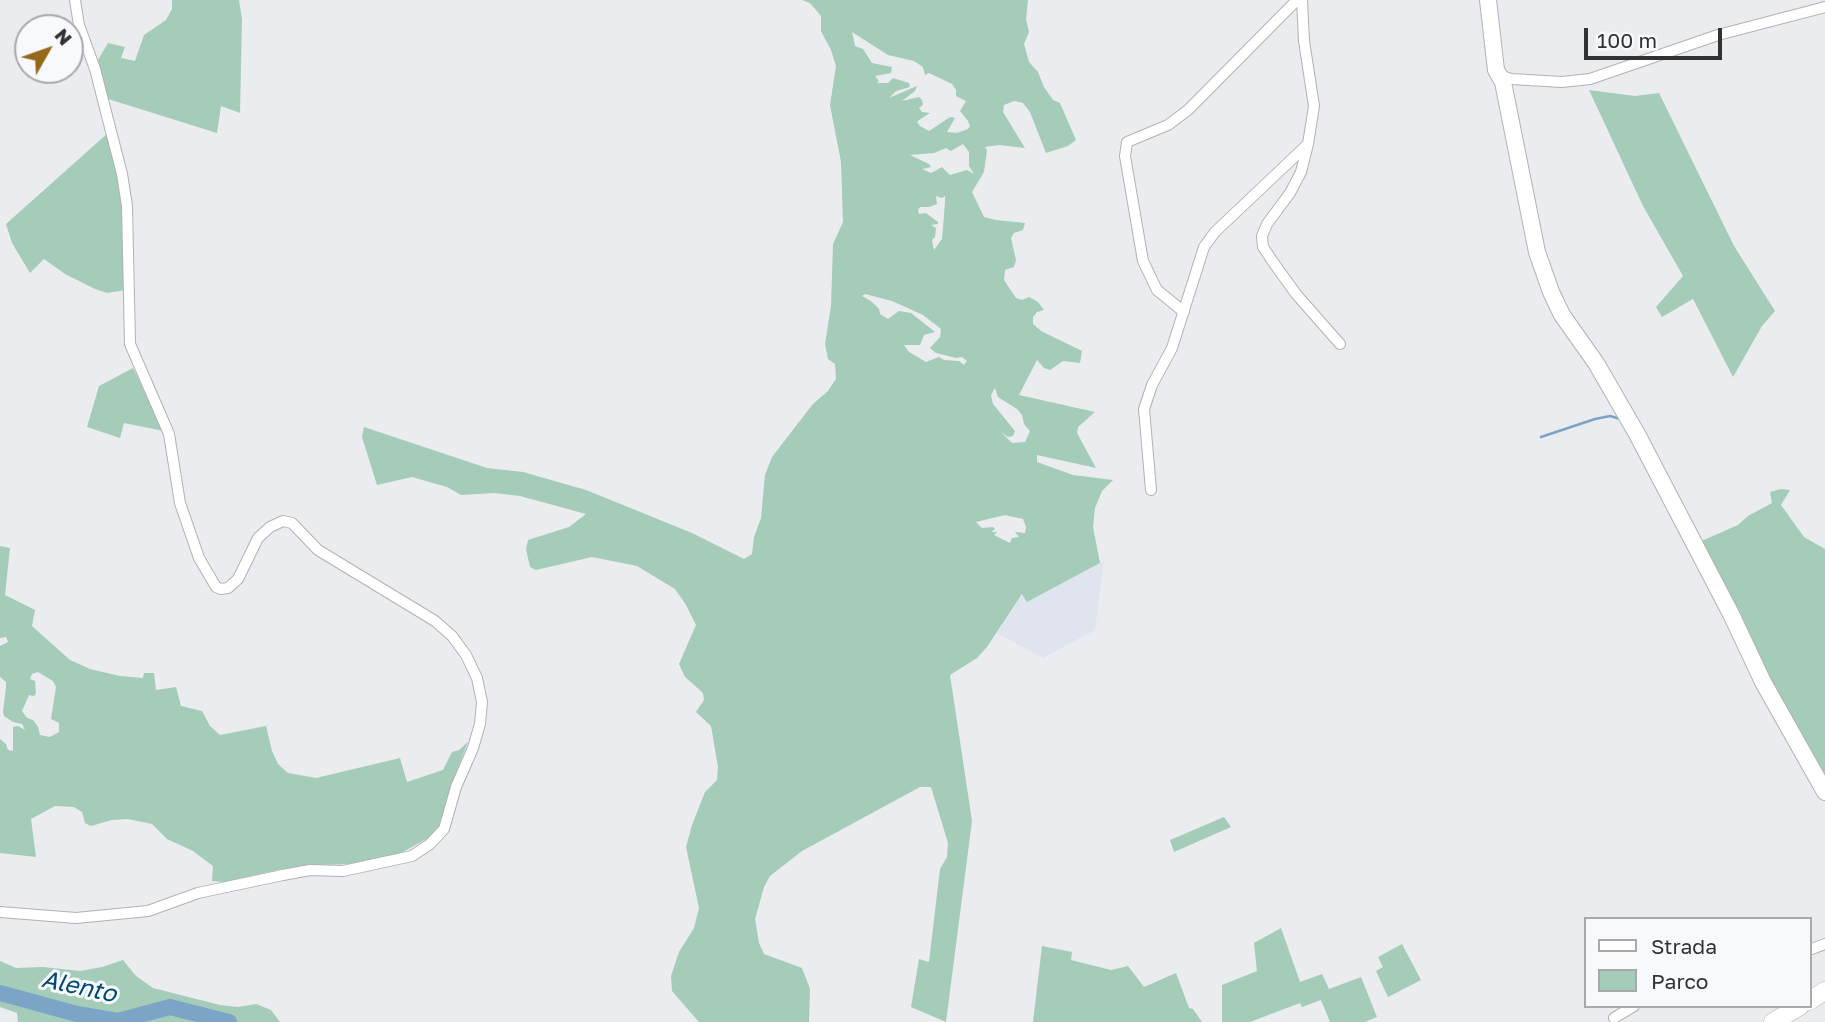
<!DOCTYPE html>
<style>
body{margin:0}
#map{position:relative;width:1825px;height:1022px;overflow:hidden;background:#eaecef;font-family:"Golos Text",sans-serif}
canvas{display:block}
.legend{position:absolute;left:1584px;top:917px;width:228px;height:91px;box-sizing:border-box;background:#f7f9fd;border:2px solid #a8a9ac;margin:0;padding:9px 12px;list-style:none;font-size:21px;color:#313233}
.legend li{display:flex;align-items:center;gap:14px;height:35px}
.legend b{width:35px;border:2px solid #a8a9ac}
.north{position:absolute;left:14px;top:14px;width:70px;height:70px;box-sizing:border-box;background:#f7f9fd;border:2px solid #a8a9ac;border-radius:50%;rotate:50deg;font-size:19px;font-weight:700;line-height:28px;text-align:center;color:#313233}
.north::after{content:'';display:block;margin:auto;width:24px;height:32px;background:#966817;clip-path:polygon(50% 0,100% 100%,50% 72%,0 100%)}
.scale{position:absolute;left:1584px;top:28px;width:138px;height:32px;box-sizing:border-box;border:4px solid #313233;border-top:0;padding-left:9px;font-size:21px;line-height:24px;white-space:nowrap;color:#313233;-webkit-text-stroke:5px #f7f9fd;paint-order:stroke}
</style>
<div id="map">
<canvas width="1825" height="1022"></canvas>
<ul class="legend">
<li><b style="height:9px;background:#fff"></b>Strada</li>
<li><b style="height:19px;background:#a4ccb9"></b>Parco</li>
</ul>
<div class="north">N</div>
<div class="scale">100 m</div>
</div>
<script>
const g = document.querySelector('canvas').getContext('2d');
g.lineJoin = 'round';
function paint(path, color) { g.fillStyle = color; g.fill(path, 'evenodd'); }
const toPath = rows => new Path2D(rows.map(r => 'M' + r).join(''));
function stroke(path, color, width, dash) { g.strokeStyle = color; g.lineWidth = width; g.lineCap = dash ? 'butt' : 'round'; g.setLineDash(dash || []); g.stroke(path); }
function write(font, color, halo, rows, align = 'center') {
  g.font = font + ' "Golos Text",sans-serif'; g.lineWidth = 6; g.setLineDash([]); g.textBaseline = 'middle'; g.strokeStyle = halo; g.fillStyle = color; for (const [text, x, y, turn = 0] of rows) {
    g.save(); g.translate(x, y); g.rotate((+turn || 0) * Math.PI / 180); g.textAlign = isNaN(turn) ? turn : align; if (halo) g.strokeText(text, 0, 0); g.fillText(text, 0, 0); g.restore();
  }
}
paint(toPath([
 [1104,561,1095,630,1043,658,997,633,1023,593,1027,602]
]), '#dfe4ef');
paint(toPath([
 [172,0,239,0,242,19,240,113,221,106,217,133,105,98,95,65,108,43,125,47,121,58,135,61,144,35,166,20,172,9],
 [802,0,1028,0,1026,19,1029,32,1024,44,1029,62,1038,72,1044,87,1053,100,1060,103,1076,140,1068,146,1046,153,1030,112,1023,103,1014,101,1004,105,1003,112,1025,148,999,145,985,147,987,150,984,172,972,192,984,217,996,220,1025,223,1023,230,1014,233,1011,238,1016,260,1014,267,1005,270,1004,280,1016,298,1022,300,1029,297,1038,302,1044,310,1037,312,1033,317,1033,324,1041,331,1082,351,1080,363,1063,361,1050,370,1044,368,1037,360,1019,395,1095,412,1078,427,1077,433,1096,468,1037,455,1037,462,1073,475,1113,480,1102,491,1095,508,1093,527,1100,563,1027,602,1022,594,987,647,977,658,950,675,972,821,946,1022,911,1007,919,959,929,962,940,869,947,857,948,843,931,787,920,787,802,851,770,876,764,887,755,919,759,943,764,954,802,968,810,989,809,1022,699,1022,672,991,671,976,679,952,694,928,699,908,686,847,692,825,705,792,717,780,718,767,711,726,696,712,704,700,703,693,685,677,679,664,696,625,686,605,675,589,637,566,592,557,536,570,530,567,526,549,528,540,569,527,586,514,520,496,494,493,461,495,447,487,412,477,377,485,362,437,364,427,487,468,523,472,586,490,692,533,744,559,752,554,754,537,761,518,765,475,772,457,813,404,828,391,836,379,835,364,828,359,825,344,831,306,833,244,843,222,841,162,830,105,836,66,831,50,821,31,821,16,810,3],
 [852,32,888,55,914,61,923,67,925,75,929,73,952,84,956,90,956,96,966,101,960,111,968,121,970,126,968,129,957,133,947,132,955,118,950,117,929,131,920,126,917,122,919,120,930,113,922,112,919,108,923,105,922,100,919,97,902,101,915,91,917,86,889,98,896,91,910,87,909,83,893,78,888,83,877,83,879,81,875,76,891,73,892,67,872,63,863,49,855,46],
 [963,144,969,152,969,166,974,174,967,170,950,175,942,167,931,173,922,169,931,167,929,164,910,155,934,153,946,148,951,151],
 [936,196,942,198,945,196,945,203,942,239,934,250,932,240,935,237,936,228,931,225,938,224,938,222,926,213,919,214,918,210,920,207,929,207,937,204],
 [865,294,892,301,923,315,941,329,940,337,930,348,936,353,956,358,962,357,967,361,964,365,959,361,944,360,939,357,926,362,909,352,904,345,920,345,924,335,935,332,911,313,899,311,888,319,880,314,879,309,871,301,862,296],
 [995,388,998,397,1017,409,1022,415,1024,424,1030,431,1025,442,1012,443,1001,432,1008,437,1013,436,1015,431,993,404,991,395],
 [1005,515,1023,519,1026,527,1025,533,1015,532,1019,537,1012,538,1010,543,994,535,997,532,991,532,995,529,993,527,982,528,976,522],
 [1589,90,1635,96,1659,93,1734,246,1775,311,1762,326,1733,377,1693,299,1662,317,1656,307,1683,276,1643,206],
 [108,133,121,183,123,205,126,290,107,293,95,289,65,274,44,259,30,273,12,243,6,224],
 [133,368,164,431,124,423,120,438,87,427,99,386],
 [1781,489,1790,490,1781,505,1804,537,1825,549,1825,783,1697,543,1738,525,1748,516,1772,503,1770,492],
 [0,546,10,548,5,595,35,610,32,626,70,660,90,669,120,676,143,678,144,673,154,673,156,690,176,687,181,706,202,711,210,726,220,735,266,726,272,751,278,764,288,773,316,778,400,758,407,782,443,770,452,752,459,750,468,742,451,786,442,824,432,836,401,853,354,864,310,865,282,869,225,882,212,881,213,866,193,851,167,839,152,824,128,819,112,820,91,826,85,823,82,812,74,807,55,806,31,819,36,857,0,853,0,739,6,744,8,750,13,751,13,727,18,726,25,730,22,724,13,722,4,716,3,712,6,687,6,682,0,677,0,646,8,642,6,637,0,638],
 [38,672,53,681,56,687,51,719,59,723,59,732,50,737,40,735,38,727,33,720,27,718,22,711,29,695,34,696,36,693,35,681,30,679,32,674],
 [1224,817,1231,827,1174,852,1170,840],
 [1281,928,1300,982,1322,974,1329,989,1361,977,1377,1017,1365,1022,1330,1022,1321,1000,1302,1007,1300,1003,1250,1022,1222,1022,1222,985,1257,971,1254,943],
 [1402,944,1421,980,1388,997,1376,971,1383,967,1378,957],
 [1042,946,1072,952,1071,960,1111,970,1128,966,1144,987,1176,973,1189,1008,1193,1009,1202,1022,1033,1022],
 [123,960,136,976,153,988,220,1005,238,1007,256,1004,271,1010,280,1022,18,1022,17,1013,0,1007,0,961,16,968,43,967,80,971,102,967]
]), '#a4ccb9');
stroke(toPath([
 [1541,437,1595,419,1610,416,1620,419]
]), '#7ca4c7', 2.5);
stroke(toPath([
 [0,993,77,1014,118,1021,170,1007,229,1022]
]), '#7ca4c7', 16);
const street = toPath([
 [1302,0,1304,41,1314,106,1308,144,1301,172,1290,193,1267,224,1262,236,1263,247,1273,262,1296,294,1340,344],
 [1499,75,1511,79,1562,82,1590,79,1718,35,1825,7],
 [1184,312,1157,290,1143,261,1125,156,1127,142,1168,125,1188,110,1297,0],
 [1151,490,1144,409,1152,385,1172,348,1204,247,1215,232,1308,144],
 [0,912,76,918,148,911,198,893,283,875,310,870,343,871,412,856,430,844,444,829,456,787,473,748,480,724,482,702,477,678,466,655,452,636,435,621,318,550,292,523,283,521,270,527,258,538,238,579,228,588,221,589,216,587,199,558,180,503,169,434,130,344,127,206,122,174,95,69,79,25,75,0],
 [1809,950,1825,944],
 [1614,1018,1634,1006]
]);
const secondary = toPath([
 [1488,0,1496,70,1503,82,1537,252,1551,292,1562,315,1596,363,1637,434,1731,614,1763,682,1825,792]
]);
const primary = toPath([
 [1809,1001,1825,991],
 [1773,1022,1800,1006]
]);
stroke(street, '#b0b2b5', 12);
stroke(secondary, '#b0b2b5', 18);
stroke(primary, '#b0b2b5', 19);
stroke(street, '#fff', 10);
stroke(secondary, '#fff', 16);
stroke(primary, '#fff', 18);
write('italic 24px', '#024875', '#f7f9fd', [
 ["Alento",79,987,12]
]);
</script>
